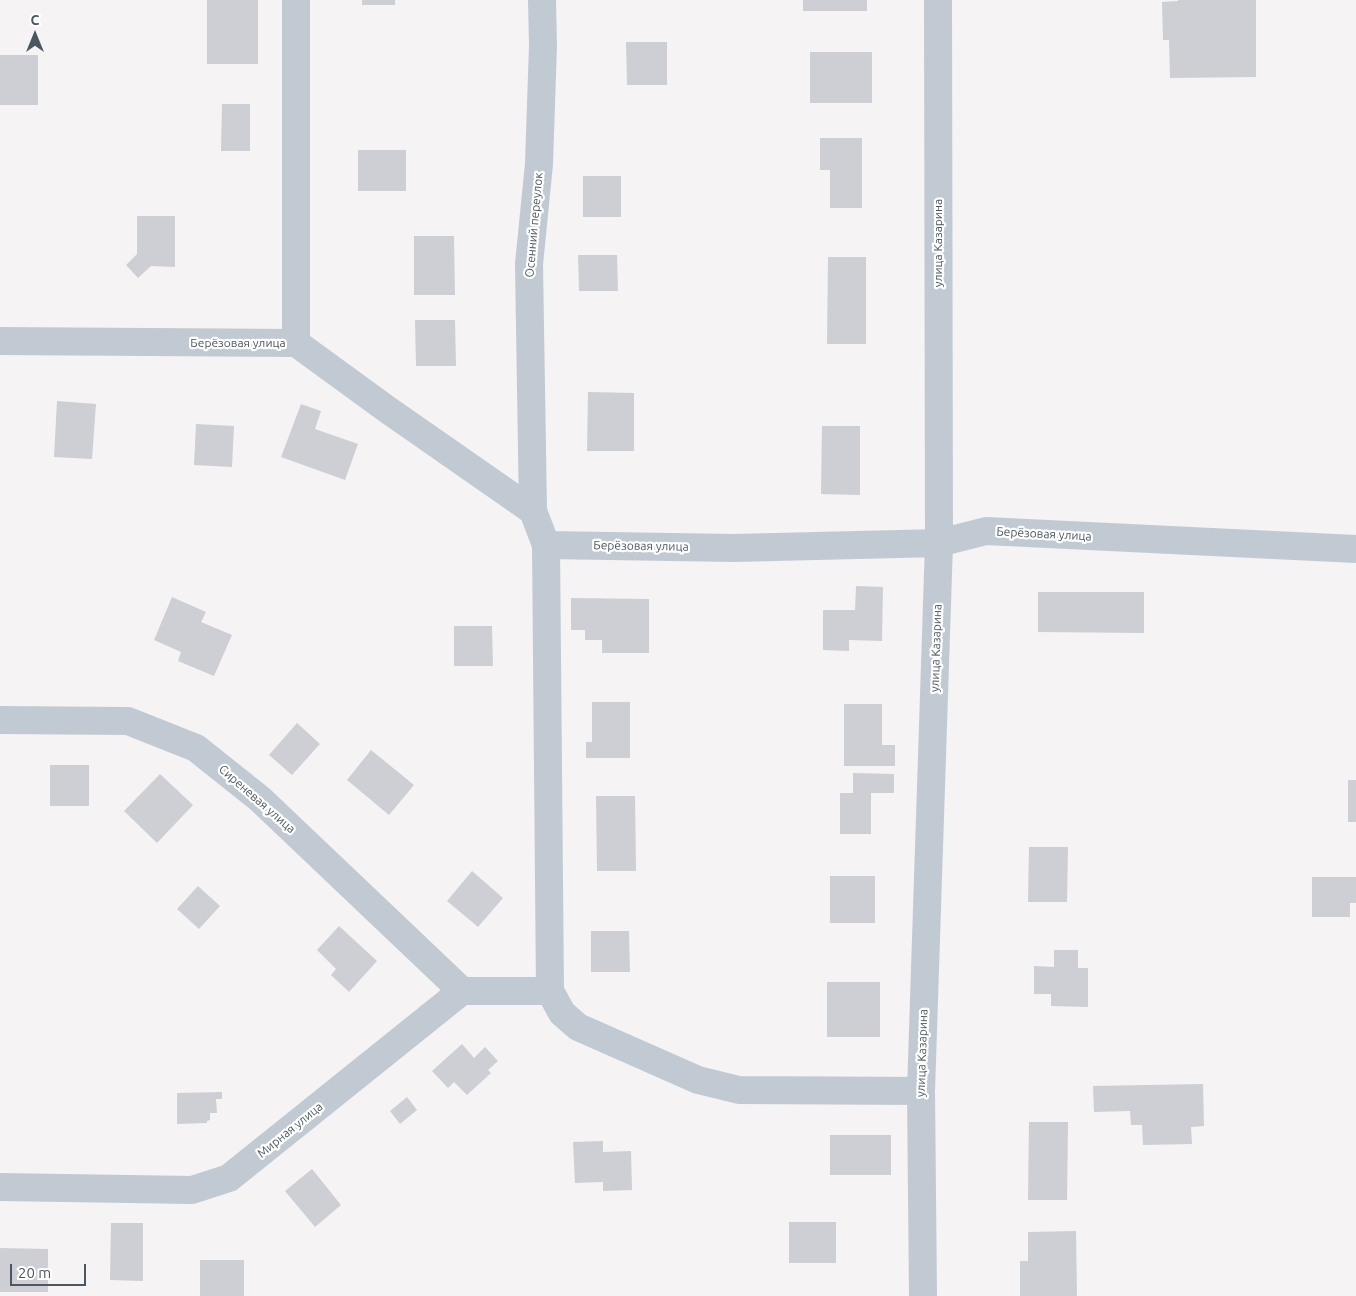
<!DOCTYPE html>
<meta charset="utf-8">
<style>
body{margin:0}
#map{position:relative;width:1356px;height:1296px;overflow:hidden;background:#f5f3f3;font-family:Ubuntu,sans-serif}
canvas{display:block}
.north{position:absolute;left:10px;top:10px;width:50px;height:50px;-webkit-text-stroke:4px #fff;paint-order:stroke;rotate:0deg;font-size:14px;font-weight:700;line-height:20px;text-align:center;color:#4a5661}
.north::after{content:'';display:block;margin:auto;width:18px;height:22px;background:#4a5661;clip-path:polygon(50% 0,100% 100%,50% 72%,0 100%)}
.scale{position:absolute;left:10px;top:1264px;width:76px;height:22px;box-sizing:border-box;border:2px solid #4a5661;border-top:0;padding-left:6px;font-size:15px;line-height:18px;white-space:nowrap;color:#4a5661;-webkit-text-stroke:4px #fff;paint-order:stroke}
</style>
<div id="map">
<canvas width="1356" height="1296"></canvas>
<div class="north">С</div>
<div class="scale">20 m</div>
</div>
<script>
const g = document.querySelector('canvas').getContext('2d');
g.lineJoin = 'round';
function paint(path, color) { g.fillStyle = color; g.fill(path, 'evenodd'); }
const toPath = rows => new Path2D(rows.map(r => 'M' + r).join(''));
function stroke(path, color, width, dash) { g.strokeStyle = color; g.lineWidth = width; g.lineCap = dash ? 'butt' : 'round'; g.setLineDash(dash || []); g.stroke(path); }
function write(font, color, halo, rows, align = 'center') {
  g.font = font + ' Ubuntu,sans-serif'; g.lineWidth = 4.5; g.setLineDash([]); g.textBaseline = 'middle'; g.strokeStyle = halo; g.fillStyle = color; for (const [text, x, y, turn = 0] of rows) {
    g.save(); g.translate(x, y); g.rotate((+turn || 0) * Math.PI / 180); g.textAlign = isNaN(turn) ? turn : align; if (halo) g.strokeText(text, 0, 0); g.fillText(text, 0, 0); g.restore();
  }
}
paint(toPath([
 [207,0,258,0,258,64,207,64],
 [362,0,395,0,395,5,362,5],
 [803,0,867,0,867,11,803,11],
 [1178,0,1256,0,1256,77,1170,78,1169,40,1163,40,1162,2,1178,1],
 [626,42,667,42,667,85,627,85],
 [810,52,872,52,872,103,810,103],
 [0,55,38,55,38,105,0,105],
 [222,104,250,104,250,151,221,151],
 [820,138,862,138,862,208,830,208,830,170,820,170],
 [358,150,406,150,406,191,358,191],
 [583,176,621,176,621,217,583,217],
 [137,216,175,216,175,267,151,266,138,278,126,265,137,254],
 [414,236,454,236,455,295,414,295],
 [578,255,617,255,618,291,579,291],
 [828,257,866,257,866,344,827,344],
 [415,320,455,320,456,366,416,366],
 [588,392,634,393,634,451,587,451],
 [57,401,96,404,92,459,54,457],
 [301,404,321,411,315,429,358,444,345,480,281,457],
 [196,424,234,426,232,467,194,465],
 [822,426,860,426,860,495,821,494],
 [856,586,883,587,882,641,849,640,849,651,823,650,823,610,855,610],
 [1038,592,1144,592,1144,633,1038,632],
 [172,597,206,612,201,622,232,635,214,676,178,661,181,652,154,640],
 [571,598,649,599,649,653,602,653,602,640,585,640,585,630,571,630],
 [454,626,492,626,493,666,454,666],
 [592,702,630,702,630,758,586,758,586,742,592,742],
 [844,704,882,704,882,745,895,745,895,766,844,766],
 [297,723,320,744,292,775,269,755],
 [371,750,414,785,389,815,347,780],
 [50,765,89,765,89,806,50,806],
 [853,773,894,774,894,793,871,793,871,834,840,834,840,793,853,793],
 [160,774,193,805,157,843,124,811],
 [1348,780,1356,780,1356,822,1348,822],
 [596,796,635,796,636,871,597,871],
 [1029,847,1068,847,1067,902,1028,902],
 [472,871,503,898,478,927,447,901],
 [830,876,875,876,875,923,830,923],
 [1312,877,1356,877,1356,903,1350,903,1350,917,1312,917],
 [198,886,220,906,199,929,177,909],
 [339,926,377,961,349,992,331,975,336,969,317,950],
 [591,931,629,931,630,972,591,972],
 [1054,950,1078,950,1078,968,1088,968,1088,1007,1051,1006,1051,994,1034,994,1034,966,1054,967],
 [827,982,880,982,880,1037,827,1037],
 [462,1044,474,1058,485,1047,498,1061,488,1070,491,1073,467,1095,454,1082,448,1088,432,1071],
 [1203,1084,1204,1126,1191,1127,1192,1144,1143,1145,1142,1125,1131,1125,1130,1111,1094,1112,1093,1086],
 [222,1092,222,1099,216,1099,217,1113,210,1113,210,1120,207,1121,207,1123,177,1124,177,1093],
 [407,1097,417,1110,400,1124,390,1111],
 [1029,1122,1068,1122,1067,1200,1028,1200],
 [830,1135,891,1135,891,1175,830,1175],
 [603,1141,603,1152,631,1151,632,1190,603,1191,603,1182,575,1183,573,1142],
 [312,1169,341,1205,315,1227,285,1191],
 [789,1222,836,1222,836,1263,789,1263],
 [111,1223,143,1223,143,1281,110,1280],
 [1076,1231,1077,1296,1020,1296,1020,1261,1028,1261,1028,1232],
 [0,1248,48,1249,48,1292,0,1292],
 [200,1260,244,1260,244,1296,200,1296]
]), '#cdcfd5');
stroke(toPath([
 [0,341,296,343,388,410,533,511,546,545,734,548,939,543,986,531,1356,549],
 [296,343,296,0],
 [533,511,529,264,539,164,543,45,542,0],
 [546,545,550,991,562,1013,578,1027,698,1080,739,1090,921,1091],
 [0,720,128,721,196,748,260,799,462,991],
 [0,1187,192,1190,229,1178,462,991,550,991],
 [923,1296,921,1091,939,543,938,0]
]), '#c1cad2', 28);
write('12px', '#4a5661', '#fff', [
 ["Осенний переулок",534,225,-85],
 ["улица Казарина",938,243,-90],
 ["Берёзовая улица",238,343],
 ["Берёзовая улица",1044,534,3],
 ["Берёзовая улица",641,546,1],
 ["улица Казарина",936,648,-88],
 ["Сиреневая улица",257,799,41],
 ["улица Казарина",922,1053,-88],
 ["Мирная улица",290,1130,-39]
]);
</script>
